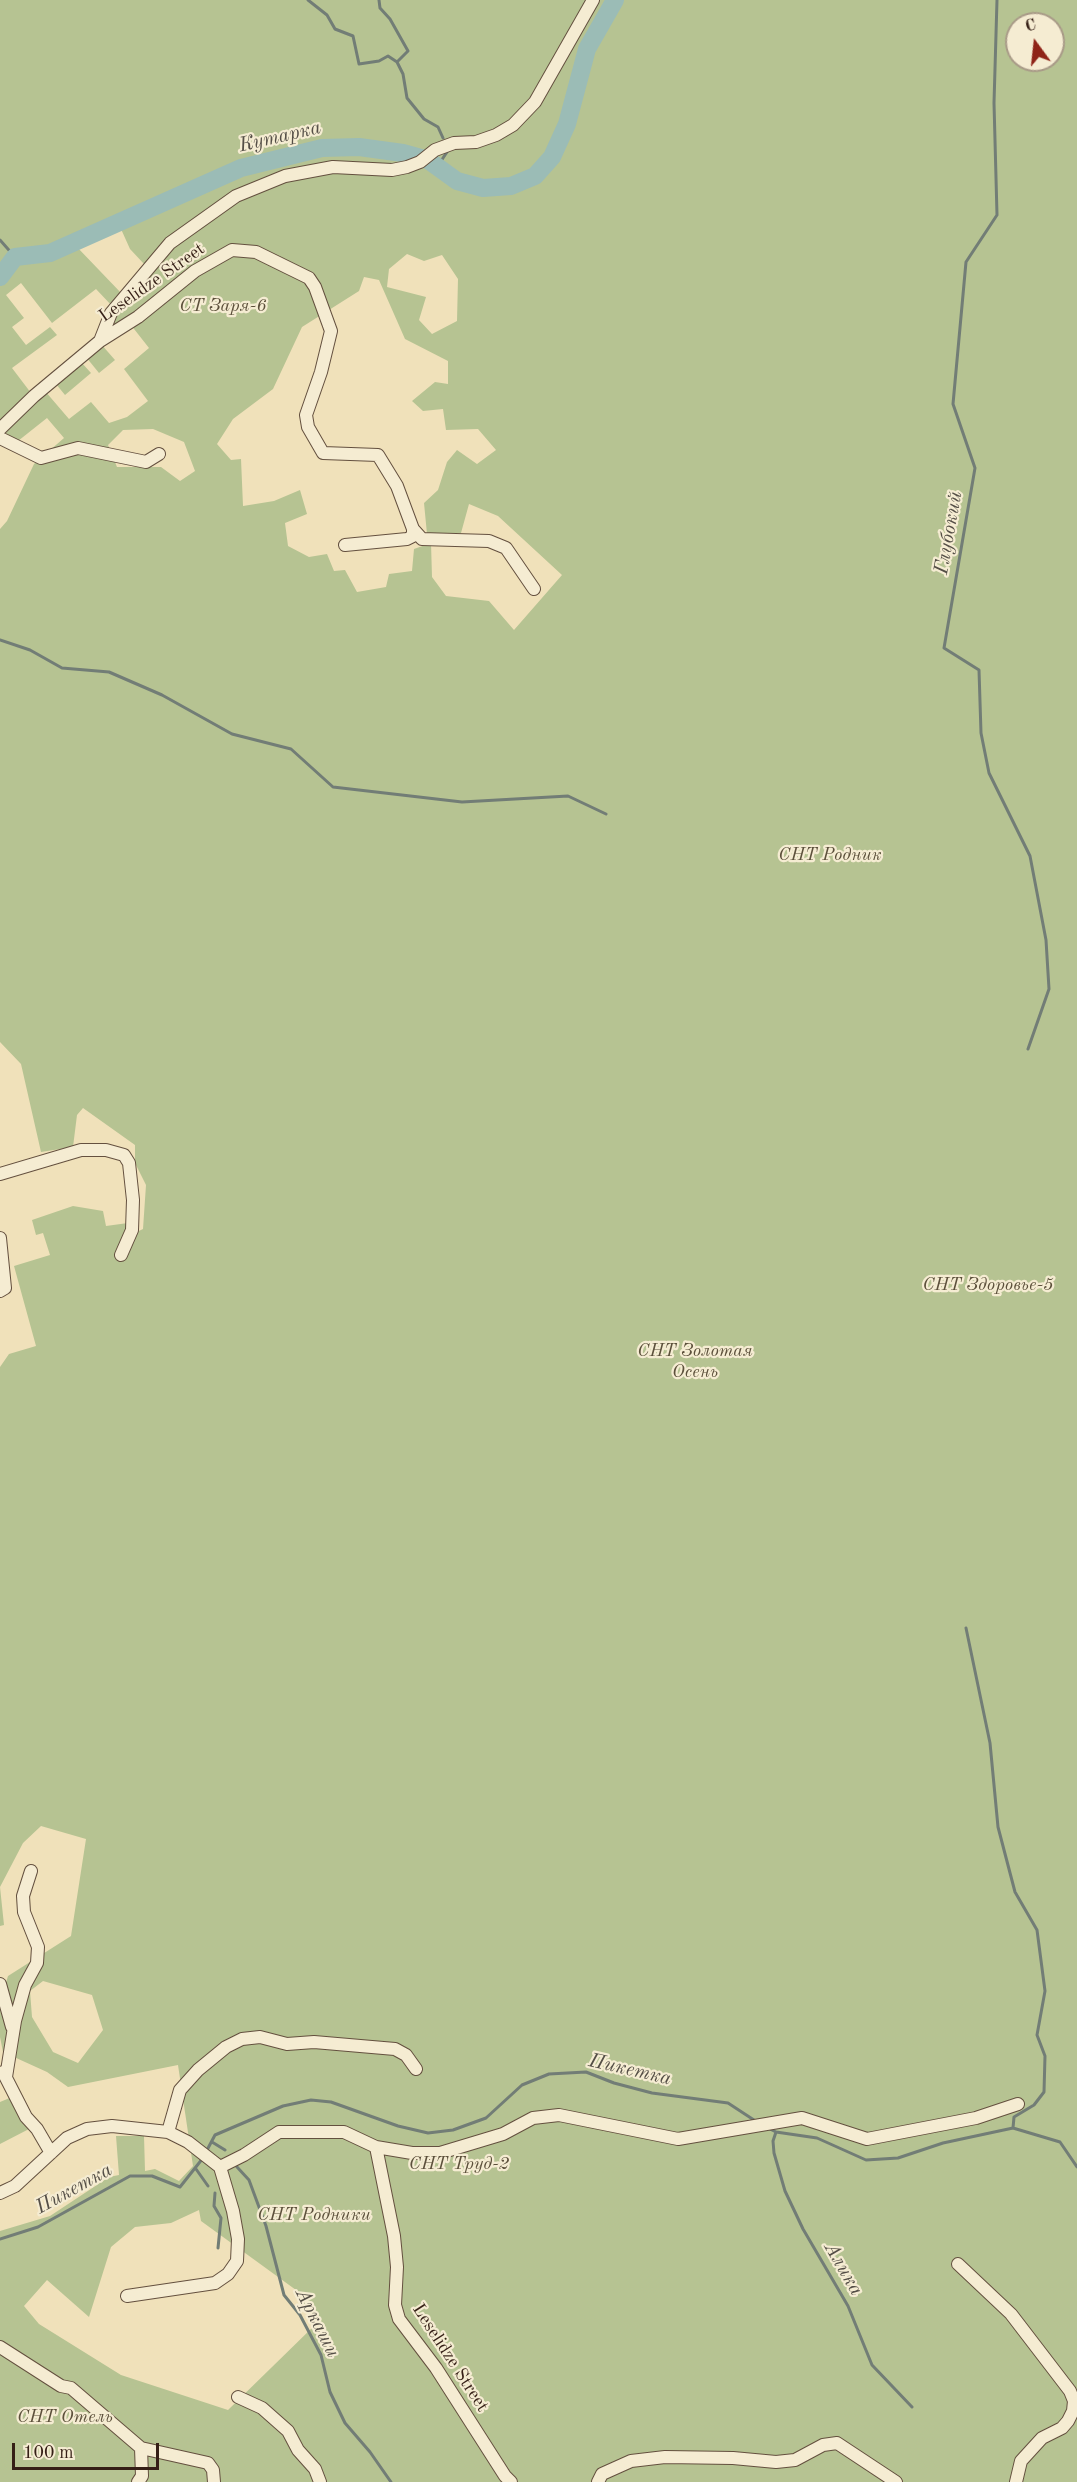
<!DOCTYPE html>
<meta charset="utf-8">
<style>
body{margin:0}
#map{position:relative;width:1077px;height:2482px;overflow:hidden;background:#f0e1ba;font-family:"Old Standard TT",serif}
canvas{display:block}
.north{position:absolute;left:1005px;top:12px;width:60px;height:60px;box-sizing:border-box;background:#f5ecd2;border:2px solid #a89a87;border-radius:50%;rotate:345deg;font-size:16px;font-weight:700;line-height:24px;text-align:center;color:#351f16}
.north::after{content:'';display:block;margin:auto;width:21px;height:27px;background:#8f2418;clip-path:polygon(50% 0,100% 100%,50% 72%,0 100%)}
.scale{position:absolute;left:12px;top:2443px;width:147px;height:27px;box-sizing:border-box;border:3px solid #351f16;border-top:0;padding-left:8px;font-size:18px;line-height:21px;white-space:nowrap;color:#351f16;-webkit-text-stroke:4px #f5ecd2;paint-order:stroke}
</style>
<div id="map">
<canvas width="1077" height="2482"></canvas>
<div class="north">С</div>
<div class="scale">100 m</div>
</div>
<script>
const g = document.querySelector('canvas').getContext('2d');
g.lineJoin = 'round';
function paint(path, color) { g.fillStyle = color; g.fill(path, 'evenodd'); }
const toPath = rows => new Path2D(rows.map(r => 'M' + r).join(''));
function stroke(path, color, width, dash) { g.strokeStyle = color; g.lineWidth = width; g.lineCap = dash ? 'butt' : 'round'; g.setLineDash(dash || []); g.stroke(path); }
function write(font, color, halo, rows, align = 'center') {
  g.font = font + ' "Old Standard TT",serif'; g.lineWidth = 4.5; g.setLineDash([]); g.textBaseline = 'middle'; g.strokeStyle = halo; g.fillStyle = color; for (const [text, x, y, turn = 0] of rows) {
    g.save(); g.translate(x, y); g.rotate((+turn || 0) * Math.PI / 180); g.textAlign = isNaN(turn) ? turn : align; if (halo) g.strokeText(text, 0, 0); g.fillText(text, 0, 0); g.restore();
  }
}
paint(toPath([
 [0,0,1077,0,1077,2482,0,2482,0,2231,50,2216,109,2177,119,2175,116,2136,144,2136,145,2171,155,2169,179,2181,193,2166,178,2065,68,2087,47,2072,3,2052,0,2037,0,2002,8,1976,71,1936,86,1839,41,1826,23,1843,0,1887,4,1925,0,1926,0,1367,9,1354,36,1346,14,1266,50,1255,43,1233,36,1235,32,1220,73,1206,103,1211,106,1226,128,1223,126,1237,143,1229,146,1185,135,1163,135,1145,83,1108,77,1115,73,1147,41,1152,21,1064,0,1042,0,529,7,521,34,464,64,438,47,418,18,441,4,432,45,391,69,419,91,402,109,423,127,417,148,401,124,369,149,348,127,320,108,334,113,315,145,278,176,246,194,234,145,265,130,249,121,229,76,246,123,295,113,307,96,289,52,323,21,283,6,295,24,318,12,327,26,345,50,327,57,335,12,368,31,393,0,422],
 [1017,24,1053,24,1053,60,1017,60],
 [407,254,424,261,442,255,458,279,457,321,432,334,419,320,426,297,387,287,389,269],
 [364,277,379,280,405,339,448,361,448,384,435,382,412,401,423,411,443,409,446,430,478,429,496,450,477,464,457,450,447,462,438,490,424,503,427,534,461,533,469,504,498,516,562,575,514,630,489,601,446,596,432,577,431,543,414,549,412,571,389,574,386,587,357,592,345,570,334,571,327,554,309,557,288,546,285,523,307,514,300,490,274,501,243,506,241,459,231,460,217,444,233,419,273,389,302,327,359,291],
 [153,429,184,442,195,471,180,481,161,467,117,467,108,445,123,430],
 [43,1981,92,1995,103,2030,78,2063,53,2052,32,2017,30,1991],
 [199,2210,201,2221,296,2290,315,2325,228,2410,121,2375,39,2324,24,2306,47,2280,89,2317,111,2247,135,2227,171,2223],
 [101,344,115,360,99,373,86,357],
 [81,362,91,373,65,395,56,384],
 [12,2097,29,2129,0,2144,0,2102]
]), '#b6c392');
stroke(toPath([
 [308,0,327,15,335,29,353,36,359,64,379,61,388,56,397,62],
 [379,0,380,8,390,19,408,51,397,62,403,74,407,98,424,119,438,127,443,138],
 [997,0,994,103,997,215,966,262,953,404,975,468,944,648,979,670,981,733,989,773,1030,856,1046,940,1049,989,1028,1049],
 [437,167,447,152],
 [0,240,15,257],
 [0,640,30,650,62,668,109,672,162,695,232,734,291,749,333,787,462,802,568,796,606,814],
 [966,1628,990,1743,998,1827,1015,1892,1037,1930,1045,1991,1037,2035,1045,2056,1044,2092,1034,2105,1014,2117,1013,2128],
 [768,2128,776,2132,817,2138,866,2160,898,2158,943,2143,1013,2128,1060,2142,1077,2167],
 [776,2132,773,2141,774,2153,785,2191,803,2229,848,2306,872,2365,912,2407],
 [212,2142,225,2150],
 [206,2152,215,2135,283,2106,311,2100,331,2102,398,2126,428,2133,453,2130,486,2118,522,2085,549,2074,586,2072,614,2083,652,2093,728,2103,757,2122],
 [237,2167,249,2180,266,2226,284,2295,300,2315,321,2355,330,2392,345,2423,370,2452,391,2482],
 [196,2169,208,2186],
 [215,2193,214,2206,221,2218,218,2248],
 [0,2239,38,2227,130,2176,152,2176,180,2187,203,2158]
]), '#727d76', 3);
stroke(toPath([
 [0,277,15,257,50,253,241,168,322,148,359,147,403,153,428,160,457,181,483,188,511,186,535,176,552,157,567,124,587,49,615,0]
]), '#9bbcb6', 18);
const minor = toPath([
 [100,341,111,313,170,243,236,196,285,176,333,167,392,170,407,167,420,162,435,150,454,143,476,142,496,135,513,125,535,102,593,0],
 [0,429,34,396,100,341,138,317,195,271,232,250,256,252,309,278,315,287,331,331,321,372,306,415,308,427,323,453,378,455,397,486,413,529,413,536,407,539,345,545],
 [0,438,41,458,78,448,146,462,159,454],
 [413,529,422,539,489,541,506,548,534,589],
 [0,1174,81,1150,106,1150,124,1155,129,1163,133,1200,132,1230,121,1255],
 [0,1238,5,1288,0,1291],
 [0,1984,12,2027],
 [3,2072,26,2117,37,2129,51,2153],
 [6,2077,15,2021,25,1985,37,1963,38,1947,24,1912,23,1896,31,1871],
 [168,2132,180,2090,198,2070,226,2047,242,2039,260,2037,287,2044,314,2042,395,2049,406,2055,416,2069],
 [376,2147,412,2153,440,2153,503,2134,533,2118,559,2115,678,2139,802,2118,867,2139,976,2118,1018,2104],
 [0,2193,15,2186,67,2138,87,2129,112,2126,168,2132,188,2142,220,2167,244,2155,279,2132,344,2132,376,2147,394,2236,397,2267,395,2305,399,2319,436,2368,505,2476,511,2482],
 [958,2264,1011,2314,1070,2391,1074,2401,1073,2411,1068,2421,1062,2428,1042,2438,1021,2461,1016,2482],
 [127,2296,215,2283,228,2274,237,2261,238,2239,233,2211,220,2167],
 [0,2347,61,2386,71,2388,141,2448,208,2463,213,2470,214,2482],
 [238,2397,262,2408,288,2431,298,2450,315,2469,320,2482],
 [138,2482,142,2476,141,2448],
 [598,2482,602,2474,631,2461,665,2457,733,2458,776,2462,795,2460,823,2445,837,2443,896,2482]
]);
stroke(minor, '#64503f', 14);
stroke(minor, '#f5ecd2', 12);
write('18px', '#351f16', '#f5ecd2', [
 ["Leselidze Street",152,283,-35],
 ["Leselidze Street",450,2358,57]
]);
write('italic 18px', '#5c503b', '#f5ecd2', [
 ["СТ Заря-6",223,306],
 ["СНТ Родник",830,855],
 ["СНТ Здоровье-5",988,1285],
 ["СНТ Золотая",695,1351],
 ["Осень",695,1372],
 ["СНТ Труд-2",459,2164],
 ["СНТ Родники",314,2215],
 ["СНТ Отель",65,2417]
]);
write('italic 20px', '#544e46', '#f5ecd2', [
 ["Кутарка",280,137,-13],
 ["Глубокий",949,533,-80],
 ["Пикетка",630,2070,13],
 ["Пикетка",74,2189,-29],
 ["Алика",843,2269,60],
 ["Аркаши",317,2323,63]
]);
</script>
